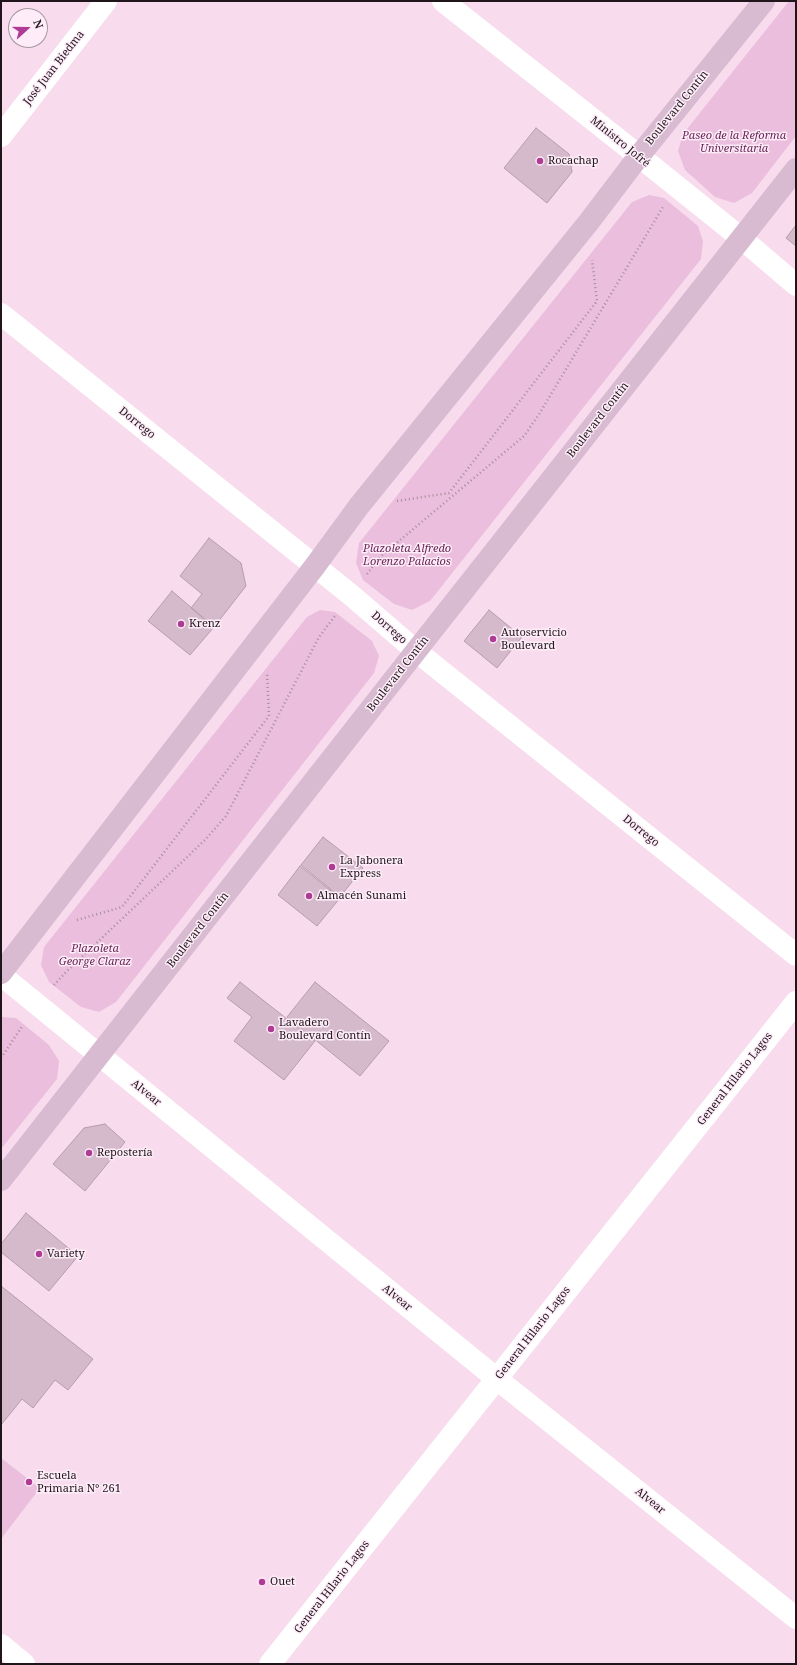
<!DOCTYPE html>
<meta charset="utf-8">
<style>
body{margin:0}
#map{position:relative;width:797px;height:1665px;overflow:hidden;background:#f8dcee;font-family:"Noto Serif",serif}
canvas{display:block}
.frame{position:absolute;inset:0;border:2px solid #1f151b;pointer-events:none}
.north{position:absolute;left:8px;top:8px;width:40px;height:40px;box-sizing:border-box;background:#feedf8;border:1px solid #a597a0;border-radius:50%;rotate:69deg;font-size:11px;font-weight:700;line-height:16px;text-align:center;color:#1f151b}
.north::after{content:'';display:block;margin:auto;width:14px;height:18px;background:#af3b94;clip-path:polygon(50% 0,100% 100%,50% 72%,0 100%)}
</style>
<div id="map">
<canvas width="797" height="1665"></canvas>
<div class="frame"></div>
<div class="north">N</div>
</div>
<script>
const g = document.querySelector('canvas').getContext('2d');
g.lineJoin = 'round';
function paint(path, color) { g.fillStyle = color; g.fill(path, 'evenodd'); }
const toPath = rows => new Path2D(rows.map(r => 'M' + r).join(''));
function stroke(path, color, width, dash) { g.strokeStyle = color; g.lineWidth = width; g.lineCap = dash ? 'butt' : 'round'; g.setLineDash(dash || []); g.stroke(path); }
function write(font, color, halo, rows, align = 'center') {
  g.font = font + ' "Noto Serif",serif'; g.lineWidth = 3; g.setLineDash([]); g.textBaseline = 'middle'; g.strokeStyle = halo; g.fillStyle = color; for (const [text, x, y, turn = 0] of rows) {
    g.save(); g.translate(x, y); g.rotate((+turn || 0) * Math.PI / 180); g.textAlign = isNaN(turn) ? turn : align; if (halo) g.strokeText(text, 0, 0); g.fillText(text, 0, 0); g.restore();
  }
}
paint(toPath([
 [789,1,796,1,796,136,752,193,734,203,715,197,685,170,678,151,683,134],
 [649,195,664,198,698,226,703,241,701,259,430,601,412,610,394,604,363,580,356,563,359,543,632,202],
 [320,610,335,612,372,641,379,656,374,673,116,1002,99,1012,81,1007,49,982,41,965,44,947,307,617],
 [1,1017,16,1018,49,1045,59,1061,57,1079,1,1149],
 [1,1458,40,1488,1,1539]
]), '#eabedc');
const building = toPath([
 [536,128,569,154,572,172,547,203,504,168,536,128],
 [796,225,796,246,786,238,796,225],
 [209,538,241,563,246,586,214,627,191,608,202,594,180,576,209,538],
 [172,591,214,627,190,655,148,621,172,591],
 [489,610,522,637,497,668,464,641,489,610],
 [323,837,363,868,340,897,301,865,323,837],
 [300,866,340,898,317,926,278,895,300,866],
 [240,982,315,1041,284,1080,234,1041,252,1017,227,998,240,982],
 [315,982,389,1041,360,1076,287,1017,315,982],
 [105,1124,125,1142,85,1191,53,1164,84,1128,105,1124],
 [26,1213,78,1256,49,1291,1,1252,1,1244,26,1213],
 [1,1286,93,1359,68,1390,55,1380,33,1408,22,1399,1,1425,1,1286]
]);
paint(building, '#d5bacc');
stroke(building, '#b69cad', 1);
stroke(toPath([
 [397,501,449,493,597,301,592,260],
 [367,574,380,557,524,436,538,416,663,207],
 [77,920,122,907,269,716,267,673],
 [54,985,67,971,205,840,226,816,319,637,335,616],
 [1,1058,23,1025]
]), '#a48f9c', 2.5, [1, 3]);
stroke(toPath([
 [443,1,639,156,741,238,796,285],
 [1,136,106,1],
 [1,314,351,595,416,651,796,955],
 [1,975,497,1379,796,1618],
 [1,1645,24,1664],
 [270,1664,796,1002]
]), '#fff', 22);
stroke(toPath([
 [1,973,315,566,359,506,588,223,639,156,764,1],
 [1,1180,416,651,796,169]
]), '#d8bbd1', 22);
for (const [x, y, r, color] of [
 [540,161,4,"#af3b94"],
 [181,624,4,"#af3b94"],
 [493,639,4,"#af3b94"],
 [332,867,4,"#af3b94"],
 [309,896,4,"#af3b94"],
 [271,1029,4,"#af3b94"],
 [89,1153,4,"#af3b94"],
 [39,1254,4,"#af3b94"],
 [29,1482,4,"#af3b94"],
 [262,1582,4,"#af3b94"]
]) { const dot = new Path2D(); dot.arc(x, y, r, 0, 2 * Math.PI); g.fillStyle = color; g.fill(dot); stroke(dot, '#feedf8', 1.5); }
write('11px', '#1f151b', '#feedf8', [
 ["José Juan Biedma",54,68,-52],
 ["Boulevard Contín",677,108,-51],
 ["Ministro Jofré",620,142,39],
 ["Boulevard Contín",598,420,-52],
 ["Dorrego",137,423,39],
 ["Dorrego",389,628,41],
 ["Boulevard Contín",398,674,-52],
 ["Dorrego",641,831,39],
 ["Boulevard Contín",198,930,-52],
 ["General Hilario Lagos",735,1079,-52],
 ["Alvear",146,1093,39],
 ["Alvear",397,1298,39],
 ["General Hilario Lagos",533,1333,-52],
 ["Alvear",650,1501,39],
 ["General Hilario Lagos",332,1587,-52]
]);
write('italic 11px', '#692658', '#feedf8', [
 ["Paseo de la Reforma",734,136],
 ["Universitaria",734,149],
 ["Plazoleta Alfredo",407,549],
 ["Lorenzo Palacios",407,562],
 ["Plazoleta",95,949],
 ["George Claraz",95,962]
]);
write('11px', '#1f151b', '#feedf8', [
 ["Rocachap",548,161],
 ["Krenz",189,624],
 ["Autoservicio",501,633],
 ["Boulevard",501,646],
 ["La Jabonera",340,861],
 ["Express",340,874],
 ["Almacén Sunami",317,896],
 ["Lavadero",279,1023],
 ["Boulevard Contín",279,1036],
 ["Repostería",97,1153],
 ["Variety",47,1254],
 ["Escuela",37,1476],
 ["Primaria N° 261",37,1489],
 ["Ouet",270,1582]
], 'left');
</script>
